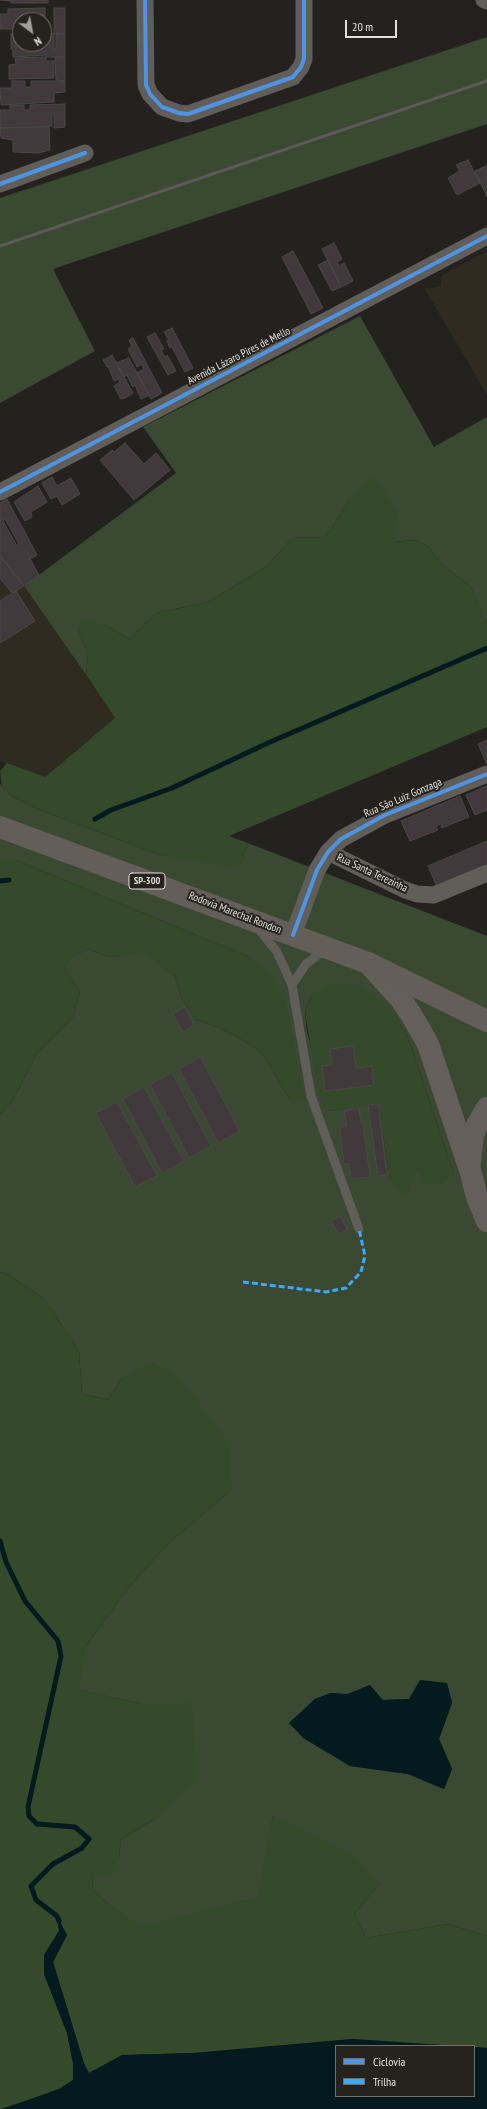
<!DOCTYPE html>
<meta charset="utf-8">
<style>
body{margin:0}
#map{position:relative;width:487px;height:2109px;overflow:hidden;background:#23221e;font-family:"PT Sans Narrow",sans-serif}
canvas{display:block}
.legend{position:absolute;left:335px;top:2045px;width:140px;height:52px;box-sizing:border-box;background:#25231c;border:1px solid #716f69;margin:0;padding:5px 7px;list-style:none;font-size:12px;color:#e2e0dc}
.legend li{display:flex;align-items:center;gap:8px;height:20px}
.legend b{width:20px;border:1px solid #716f69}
.north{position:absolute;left:12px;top:12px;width:40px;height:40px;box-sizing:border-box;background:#25231c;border:1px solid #716f69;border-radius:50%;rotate:148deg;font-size:11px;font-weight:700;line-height:16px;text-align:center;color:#e2e0dc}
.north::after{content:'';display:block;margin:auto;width:14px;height:18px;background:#9f9e9a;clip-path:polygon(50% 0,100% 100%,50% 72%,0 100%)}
.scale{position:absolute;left:345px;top:20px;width:52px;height:18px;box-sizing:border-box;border:2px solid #e2e0dc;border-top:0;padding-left:5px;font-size:12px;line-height:14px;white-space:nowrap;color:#e2e0dc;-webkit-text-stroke:3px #25231c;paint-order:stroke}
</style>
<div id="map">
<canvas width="487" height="2109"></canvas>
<ul class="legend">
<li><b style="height:5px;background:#4d94e3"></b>Ciclovia</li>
<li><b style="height:5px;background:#3fa9f5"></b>Trilha</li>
</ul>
<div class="north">N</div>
<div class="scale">20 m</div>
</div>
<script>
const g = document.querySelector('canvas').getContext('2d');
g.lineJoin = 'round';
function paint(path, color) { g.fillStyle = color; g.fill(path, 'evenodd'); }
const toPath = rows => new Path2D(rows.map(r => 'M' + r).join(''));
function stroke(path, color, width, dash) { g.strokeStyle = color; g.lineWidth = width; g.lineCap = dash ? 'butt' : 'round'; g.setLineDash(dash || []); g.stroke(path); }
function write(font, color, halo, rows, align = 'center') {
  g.font = font + ' "PT Sans Narrow",sans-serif'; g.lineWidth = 4; g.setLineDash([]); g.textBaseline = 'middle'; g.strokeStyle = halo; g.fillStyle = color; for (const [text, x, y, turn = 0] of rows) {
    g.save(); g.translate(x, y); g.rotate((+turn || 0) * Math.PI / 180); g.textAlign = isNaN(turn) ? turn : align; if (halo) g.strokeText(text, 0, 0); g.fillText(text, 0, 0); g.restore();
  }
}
paint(toPath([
 [487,251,487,395,425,289,441,286,441,276],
 [0,556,24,586,115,718,44,777,0,761]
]), '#2f2b20');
paint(toPath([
 [487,37,487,124,53,269,95,351,0,403,0,198],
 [360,316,434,447,487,417,487,621,483,618,471,587,439,562,429,547,415,540,393,542,349,500,326,537,292,538,266,567,208,602,156,613,130,639,105,625,78,629,88,654,86,675,24,586,176,473,143,427],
 [0,783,2,787,12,796,38,809,160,855,241,863,248,843,487,936,487,1936,448,1924,366,1938,354,1914,380,1883,273,1816,259,1897,141,1928,109,1905,93,1890,92,1877,119,1857,121,1839,155,1819,192,1704,142,1704,79,1690,83,1650,128,1588,169,1543,231,1490,122,1378,108,1400,82,1394,79,1351,44,1299,4,1272,0,1273,0,1114,13,1100,37,1053,73,1017,80,991,64,969,70,958,88,949,109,957,144,951,175,976,181,997,195,1019,220,1028,250,1044,264,1056,292,1103,249,957,16,860,0,860],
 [311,995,395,1015,409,1039,454,1174,417,1170,390,1179,378,1102,328,1111,307,1032,305,1012],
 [331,1693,383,1700,409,1699,452,1703,439,1739,452,1769,444,1789,408,1774,350,1766,289,1724,315,1699]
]), '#394932');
paint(toPath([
 [374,477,398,512,393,542,415,540,429,547,439,562,471,587,483,617,487,621,487,727,229,836,248,843,241,863,233,867,160,855,38,809,12,796,2,787,0,771,7,763,45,777,115,718,86,675,88,654,78,629,81,619,105,625,130,639,156,613,208,602,266,567,292,538,326,537,349,500],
 [2,859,16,860,249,957,270,974,286,1004,306,1100,292,1103,264,1056,250,1044,220,1028,195,1019,181,997,175,976,144,952,109,957,88,949,71,958,64,969,80,991,73,1017,37,1053,13,1100,0,1114,0,860],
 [330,984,354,984,377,997,395,1015,409,1039,454,1174,441,1184,426,1183,417,1170,407,1194,398,1191,390,1179,378,1103,328,1111,322,1105,318,1094,305,1012,311,995],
 [4,1272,44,1299,79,1351,82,1394,108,1400,122,1378,152,1362,181,1379,230,1445,231,1490,169,1543,128,1588,83,1650,80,1690,142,1704,192,1703,196,1781,155,1819,121,1839,119,1857,112,1873,92,1877,93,1890,109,1905,141,1927,258,1897,273,1816,356,1857,380,1883,354,1914,366,1938,448,1924,487,1936,487,2048,353,2039,194,2053,122,2055,89,2073,84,2064,53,1962,67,1935,57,1917,59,1931,44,1955,44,1974,67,2033,73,2063,73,2080,59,2089,33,2099,0,2109,0,1273]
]), '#354a2b');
paint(toPath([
 [420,1680,447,1683,452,1702,439,1739,452,1769,444,1789,408,1774,350,1766,303,1738,289,1723,315,1699,331,1693,347,1694,370,1685,383,1700,409,1699],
 [57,1916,67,1935,53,1962,84,2063,89,2073,122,2055,194,2053,353,2039,454,2046,336,2046,336,2096,474,2096,474,2047,487,2048,487,2109,2,2109,59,2089,73,2080,73,2063,67,2033,44,1974,44,1955,59,1931]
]), '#031a1f');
stroke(toPath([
 [95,819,111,810,172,788,268,743,487,648],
 [0,881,9,880],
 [0,1541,6,1562,25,1601,58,1641,61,1656,28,1807,29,1816,37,1824,75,1827,89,1839,82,1848,53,1864,31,1886,36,1900,57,1916,59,1921]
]), '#031a1f', 5);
const building = toPath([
 [0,0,48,0,48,3,11,3,11,1,0,0],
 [45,8,45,30,44,20,20,20,20,29,0,29,0,14,8,14,8,9,45,8],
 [54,8,65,8,65,34,54,34,54,8],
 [11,34,20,34,20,44,44,44,44,34,54,34,54,49,56,49,56,34,65,34,65,57,46,57,46,55,13,57,13,49,11,49,11,34],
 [46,57,46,61,54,61,54,78,9,79,9,65,16,64,15,58,46,57],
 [55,57,65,57,65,81,56,80,55,57],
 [12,81,25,81,25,87,31,87,31,81,65,81,65,92,54,93,54,102,1,105,0,88,12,88,12,81],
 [65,104,65,127,54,128,54,114,52,114,52,126,0,128,0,110,10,110,10,105,24,105,24,110,30,110,30,105,65,104],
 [49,127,50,150,39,153,13,152,13,140,1,138,0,128,49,127],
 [468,160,480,183,457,195,448,178,460,171,456,165,468,160],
 [486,166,487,169,487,197,475,171,486,166],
 [334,243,342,259,337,262,339,266,344,263,353,281,341,287,322,249,334,243],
 [293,251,323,308,311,314,282,257,293,251],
 [328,260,341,287,332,291,318,265,328,260],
 [172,328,193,368,185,372,172,347,170,348,167,341,169,340,164,332,172,328],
 [155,333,164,349,161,350,165,357,167,355,176,371,168,375,147,337,155,333],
 [133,338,162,393,151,399,137,373,144,369,142,364,137,367,128,349,132,347,129,340,133,338],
 [112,355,133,393,125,398,121,399,114,386,120,382,118,379,114,381,108,366,107,367,103,360,112,355],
 [129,358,149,395,141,399,135,385,133,387,127,375,124,377,116,363,129,358],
 [125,443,144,464,156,453,170,470,134,500,100,460,112,450,114,452,125,443],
 [52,477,57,486,71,478,80,494,62,505,57,496,51,499,42,483,52,477],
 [38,486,47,502,31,512,32,517,25,521,14,502,38,486],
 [7,499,37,555,30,559,39,575,24,586,0,556,0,503,7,499],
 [5,519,19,544,17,546,3,521,5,519],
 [0,556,24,586,12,593,0,578,0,556],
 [16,591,35,621,0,643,0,601,16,591],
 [487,740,487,764,478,744,487,740],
 [487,786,487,810,475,815,466,795,487,786],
 [460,796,469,817,442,828,441,824,436,826,438,830,410,841,401,821,460,796],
 [487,841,487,866,437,887,428,866,487,841],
 [185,1007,194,1025,183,1032,173,1014,185,1007],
 [353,1046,356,1068,372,1066,374,1085,325,1091,322,1066,332,1065,330,1049,353,1046],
 [200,1057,240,1131,218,1143,179,1069,200,1057],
 [172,1073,211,1146,189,1158,150,1084,172,1073],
 [144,1087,184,1161,162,1173,123,1099,144,1087],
 [117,1102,157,1176,135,1187,96,1113,117,1102],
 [378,1104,387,1175,378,1176,368,1105,378,1104],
 [359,1109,361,1124,363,1124,370,1177,351,1179,349,1164,344,1164,340,1127,347,1126,344,1111,359,1109],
 [340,1216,347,1229,339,1234,331,1221,340,1216]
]);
paint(building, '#41393b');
stroke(building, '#4b4847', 1);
stroke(toPath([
 [257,927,277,952,292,985,311,1096,359,1229],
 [292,985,306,964,326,949]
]), '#615d58', 9);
stroke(toPath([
 [145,0,146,85,150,94,162,107,179,113,188,114,293,77,301,67,304,59,304,0],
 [484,0,487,1],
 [0,184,85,153],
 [0,492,487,236],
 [328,852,405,890,417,894,434,895,487,873],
 [293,935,317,870,328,852,341,839,385,815,487,774]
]), '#615d58', 17);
stroke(toPath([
 [368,963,400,998,412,1016,428,1044,470,1170,477,1197,487,1221],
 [470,1162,473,1136,477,1125,487,1108]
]), '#645f5a', 22);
stroke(toPath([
 [0,827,368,963,487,1021]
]), '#635e57', 22);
stroke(toPath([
 [0,246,487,81]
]), '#5d5a57', 3);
stroke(toPath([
 [243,1282,326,1292,346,1288,361,1272,365,1256,359,1229]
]), '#3fa9f5', 3, [6, 3]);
stroke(toPath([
 [145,0,146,85,150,94,162,107,179,113,188,114,293,77,301,67,304,59,304,0],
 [0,184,85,153],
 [0,492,487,236],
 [293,935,317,870,328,852,341,839,385,815,487,774]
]), '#4d94e3', 4);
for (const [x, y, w] of [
 [147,881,36]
]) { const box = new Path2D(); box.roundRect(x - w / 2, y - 8, w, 16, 3); g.fillStyle = '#25231c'; g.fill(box); stroke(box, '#e2e0dc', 1); }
write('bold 10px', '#e2e0dc', null, [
 ["SP-300",147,881]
]);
write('11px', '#e2e0dc', '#25231c', [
 ["Avenida Lázaro Pires de Mello",239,356,-27],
 ["Rua São Luiz Gonzaga",403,798,-23],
 ["Rua Santa Terezinha",372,873,25],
 ["Rodovia Marechal Rondon",235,913,21]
]);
</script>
